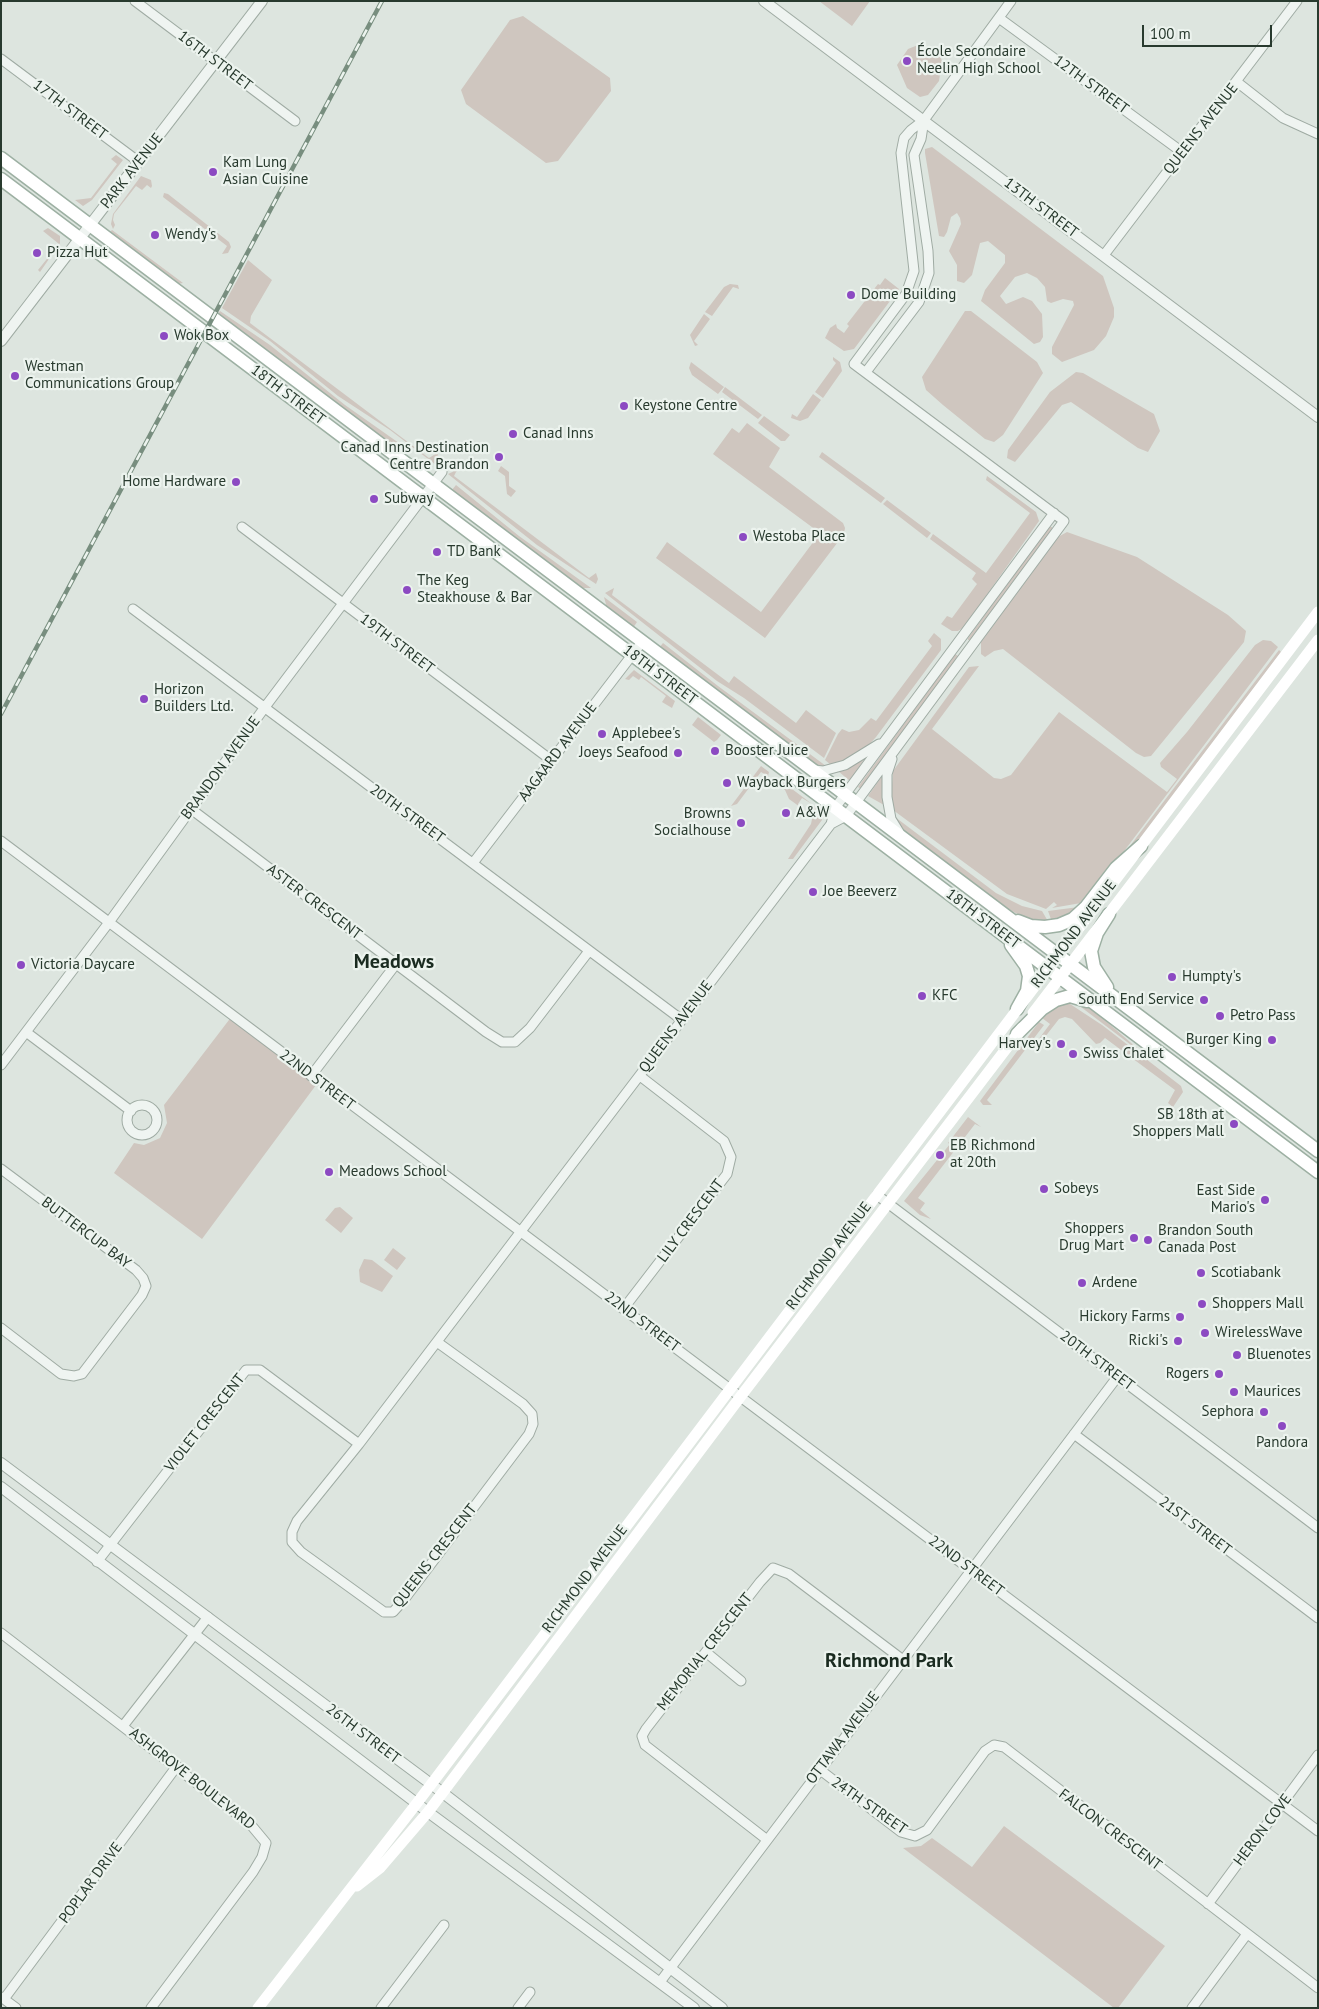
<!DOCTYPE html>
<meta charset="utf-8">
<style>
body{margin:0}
#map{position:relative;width:1319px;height:2009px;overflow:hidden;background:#dde5df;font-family:"PT Sans",sans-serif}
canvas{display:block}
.frame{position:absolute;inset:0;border:2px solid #283a2e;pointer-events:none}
.scale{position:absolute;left:1142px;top:25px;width:130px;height:22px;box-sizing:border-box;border:2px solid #283a2e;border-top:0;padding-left:6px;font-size:15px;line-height:18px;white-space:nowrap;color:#283a2e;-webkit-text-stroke:4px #ecf3ee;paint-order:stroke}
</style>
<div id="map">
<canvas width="1319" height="2009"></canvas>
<div class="frame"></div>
<div class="scale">100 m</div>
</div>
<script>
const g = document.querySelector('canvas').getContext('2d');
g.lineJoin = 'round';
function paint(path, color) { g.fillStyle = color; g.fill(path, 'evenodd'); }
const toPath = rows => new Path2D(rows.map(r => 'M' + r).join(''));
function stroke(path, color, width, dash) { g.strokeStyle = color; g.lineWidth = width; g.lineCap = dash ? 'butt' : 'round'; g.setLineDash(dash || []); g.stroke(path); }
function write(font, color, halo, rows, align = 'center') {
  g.font = font + ' "PT Sans",sans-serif'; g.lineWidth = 4.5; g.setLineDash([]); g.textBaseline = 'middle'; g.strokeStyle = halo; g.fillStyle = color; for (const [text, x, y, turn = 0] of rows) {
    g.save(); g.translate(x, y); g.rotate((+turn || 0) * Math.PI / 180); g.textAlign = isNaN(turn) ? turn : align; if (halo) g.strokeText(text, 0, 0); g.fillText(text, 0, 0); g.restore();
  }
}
paint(toPath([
 [819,1,870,1,852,26],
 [523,16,610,78,611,91,558,161,546,163,466,104,461,90,510,20],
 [918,45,928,47,939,54,942,61,939,81,928,95,920,97,907,88,897,65,908,49],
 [932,147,1103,276,1114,308,1114,317,1106,336,1094,350,1062,362,1052,354,1052,347,1074,305,1073,301,1063,299,1051,303,1047,301,1045,287,1037,278,1027,273,1015,277,1000,296,1006,304,1023,297,1032,301,1042,314,1043,337,1040,342,1034,344,981,301,985,290,1005,263,1005,255,988,241,980,243,972,275,964,283,957,281,957,265,949,251,961,224,960,218,957,213,951,217,947,232,944,237,939,236,925,153,925,149],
 [116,155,123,160,92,200,83,206,75,200,91,198,117,164,111,159],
 [141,176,151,180,152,186,151,188,147,185,142,190,136,186,114,214,113,220,115,225,113,229,111,224,113,214],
 [164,193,168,194,229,242,231,247,228,253,222,254,227,246,163,197],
 [48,228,60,236,60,243,40,272,38,270,59,244,43,231],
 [112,230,183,283,177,284,110,232],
 [248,260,272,280,251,316,250,323,429,458,437,453,440,459,436,465,390,430,338,396,270,341,222,308],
 [885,278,899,289,854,349,844,351,825,338,830,328,836,324,837,328,844,333,849,326,847,324,878,284,880,285],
 [730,284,738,285,739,289,733,287,712,316,705,312,724,287],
 [220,311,270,345,345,405,406,448,404,450,381,437,218,314],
 [965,311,971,311,1037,362,1043,373,1003,435,994,442,985,439,943,405,926,390,922,377],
 [704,314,710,319,694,341,698,345,695,346,690,335],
 [833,357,840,362,842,371,823,398,815,392,836,363,833,360],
 [691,362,724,387,718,394,692,375,689,368],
 [1076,372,1083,373,1154,414,1160,431,1148,452,1138,448,1071,402,1062,405,1015,462,1007,458,1008,450,1050,392],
 [725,387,762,415,758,419,722,392],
 [813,394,821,400,808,418,800,421,791,418,792,414,797,417],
 [764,416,790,435,785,441,781,441,758,423],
 [747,423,780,448,769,467,843,523,845,528,844,534,765,638,656,558,667,542,761,612,820,533,713,454,732,428,739,433],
 [822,452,885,498,881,503,819,457],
 [501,466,509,472,509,486,516,491,511,497,507,494,505,476,498,471],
 [457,470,454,476,589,578,596,573,598,579,596,584,537,545,448,474],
 [987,476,1036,512,1039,521,964,627,958,631,952,631,941,624,947,616,952,618,977,584,972,579,976,573,930,539,933,534,986,573,1030,513,986,480],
 [456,485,519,536,591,588,581,588,451,491],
 [887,500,931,533,927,538,883,504],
 [1049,527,1052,527,1052,530,971,640,968,640,968,638],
 [1067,532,1137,557,1228,615,1246,631,1244,642,1236,652,1151,756,1144,757,1136,753,1003,649,994,651,985,657,981,654,981,642,1058,537],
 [614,588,612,595,729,683,734,676,796,723,806,710,836,733,824,758,744,698,717,681,605,593],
 [604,597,637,622,633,628,607,608],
 [934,633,941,639,941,650,876,737,868,746,844,761,831,765,825,760,838,734,842,729,849,732,859,730,871,718,876,721,932,646,928,641],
 [1263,640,1271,641,1278,647,1094,891,1081,903,1052,908,1057,905,1054,902,1046,909,1007,894,893,810,891,799,893,771,969,667,979,666,932,729,994,778,1001,779,1011,775,1059,712,1167,792,1177,779,1161,767,1160,763,1187,732,1255,645],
 [663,643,718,686,826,766,819,767,659,648],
 [1279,650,1281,652,1131,850,1120,859],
 [955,654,958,656,861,789,858,787],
 [634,670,675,701,672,708,662,702,666,696,641,677,639,680,633,676,629,680,625,679],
 [698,717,721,735,717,740,714,742,692,725],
 [865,758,850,781,838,771,851,766],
 [761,766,769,772,768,776,761,772,737,804,731,806],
 [882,776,884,776,884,805,868,796],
 [780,780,812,804,802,798,798,804,807,812,789,799,785,790,777,784],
 [814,806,822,812,822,820,793,859,788,859,811,824,812,819,808,813],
 [895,817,996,893,1022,906,1042,911,1049,923,1027,919,999,904,907,834],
 [1079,907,1081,909,1052,922,1048,911],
 [1067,1002,1102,1025,1181,1086,1183,1092,1173,1107,1168,1103,1175,1090,1105,1038,1100,1043,1096,1044,1072,1019,1065,1017,1059,1019,1041,1042,1038,1040,1050,1024,1042,1018,1053,1008],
 [1077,1004,1091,1008,1138,1049,1135,1048],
 [232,1016,319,1081,202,1239,114,1173,134,1143,144,1145,160,1138,167,1123,164,1105],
 [1039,1022,1044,1025,987,1100,992,1105,983,1105,980,1101],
 [968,1117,981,1127,975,1124,918,1198,925,1203,920,1210,931,1219,920,1215,904,1201,950,1144,948,1143],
 [340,1207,353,1218,341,1233,325,1220,335,1208],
 [393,1248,406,1258,397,1270,384,1260],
 [364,1259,372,1260,393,1276,382,1292,360,1282,359,1270],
 [1004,1826,1165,1946,1118,2008,1114,2008,903,1848,921,1846,932,1838,972,1867]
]), '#cfc6bf');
const minor = toPath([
 [135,1,295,121],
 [999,18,1182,152],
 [1,59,139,162],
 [1237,82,1283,118,1318,134],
 [1104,255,1297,1],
 [866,372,919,302,929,273,928,251,914,155,921,139,924,120],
 [242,527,551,760],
 [133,609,682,1020],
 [892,759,887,774,887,797,891,819,899,832],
 [814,770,823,771,845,765,879,744],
 [191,809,486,1032,502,1042,515,1042,530,1028,589,951],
 [831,824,846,816,1064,521,854,364,906,294,914,271,901,153,904,138,911,130,924,120,1011,1],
 [1,841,1318,1831],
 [473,863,642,642],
 [26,1032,131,1111],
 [1,1065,110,921,265,707,442,472],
 [311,1076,396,964],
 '127 1120a15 15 0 1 1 30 0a15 15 0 1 1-30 0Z',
 [1,1169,136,1270,143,1278,146,1286,142,1295,82,1374,74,1376,61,1374,1,1328],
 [877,1195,1318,1528],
 [624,1308,727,1174,731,1157,724,1141,640,1076],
 [437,1342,523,1404,532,1414,533,1424,529,1434,403,1601,393,1612,384,1612,301,1552,292,1542,292,1532,297,1521,359,1444,831,824,835,808,1054,513],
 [1074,1434,1318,1618],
 [97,1562,246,1370,260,1370,359,1444],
 [1,1633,251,1825,266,1843,262,1857,253,1872,151,2008],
 [707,1653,741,1681],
 [123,1726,208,1617],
 [819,1769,901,1832,915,1836,927,1830,985,1751,994,1745,1004,1747,1318,1988],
 [766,1839,645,1745,642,1736,646,1729,760,1582,773,1568,789,1574,903,1660],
 [1208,1904,1318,1755],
 [660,1982,1118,1376],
 [1,1997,16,2008],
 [4,1999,177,1766],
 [381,2008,444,1925],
 [518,2008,530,1992],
 [1192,2008,1247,1934]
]);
const tertiary = toPath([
 [764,1,1318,417],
 [1,341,262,1],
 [1,1463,443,1793,722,2008],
 [1,1487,428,1812,694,2008]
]);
const primary = toPath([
 [1,158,1318,1151],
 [1,179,1318,1172],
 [1018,921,1031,926,1045,927,1059,925,1073,919,1086,907,1116,868,1141,846],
 [1011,945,1026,966,1029,976,1027,991,1017,1009],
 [1107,987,1094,967,1091,951,1097,933,1109,914],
 [1017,1034,1042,1009,1056,1000,1070,996,1087,1001]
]);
stroke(minor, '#9faba3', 11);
stroke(tertiary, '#9faba3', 12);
stroke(primary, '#9db0a3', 15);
stroke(minor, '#eff4f1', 9);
stroke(tertiary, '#eff4f1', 10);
stroke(toPath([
 [1033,1013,1318,640],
 [357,1886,380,1868,428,1812,741,1396,1022,1028],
 [258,2008,417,1803,1318,612]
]), '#fff', 11);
stroke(primary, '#fff', 12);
const rail = toPath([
 [1,714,382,1]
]);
stroke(rail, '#788e7f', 4.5);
stroke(rail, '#ecf3ee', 2.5, [8]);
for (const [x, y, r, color] of [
 [907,61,5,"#8c4ac2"],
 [213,172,5,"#8c4ac2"],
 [155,235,5,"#8c4ac2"],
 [37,253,5,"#8c4ac2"],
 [851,295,5,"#8c4ac2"],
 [164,336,5,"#8c4ac2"],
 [15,376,5,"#8c4ac2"],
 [624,406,5,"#8c4ac2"],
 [513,434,5,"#8c4ac2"],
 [499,457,5,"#8c4ac2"],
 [236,482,5,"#8c4ac2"],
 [374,499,5,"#8c4ac2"],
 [743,537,5,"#8c4ac2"],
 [437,552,5,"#8c4ac2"],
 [407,590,5,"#8c4ac2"],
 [144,699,5,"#8c4ac2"],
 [602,734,5,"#8c4ac2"],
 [715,751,5,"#8c4ac2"],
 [678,753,5,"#8c4ac2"],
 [727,783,5,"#8c4ac2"],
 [786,813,5,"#8c4ac2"],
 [741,823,5,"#8c4ac2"],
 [813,892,5,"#8c4ac2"],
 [21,965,5,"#8c4ac2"],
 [1172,977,5,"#8c4ac2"],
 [922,996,5,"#8c4ac2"],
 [1204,1000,5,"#8c4ac2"],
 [1220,1016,5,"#8c4ac2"],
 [1272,1040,5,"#8c4ac2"],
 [1061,1044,5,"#8c4ac2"],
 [1073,1054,5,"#8c4ac2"],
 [1234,1124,5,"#8c4ac2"],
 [940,1155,5,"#8c4ac2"],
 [329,1172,5,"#8c4ac2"],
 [1044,1189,5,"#8c4ac2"],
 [1265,1200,5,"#8c4ac2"],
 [1134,1238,5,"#8c4ac2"],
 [1148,1240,5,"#8c4ac2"],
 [1201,1273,5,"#8c4ac2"],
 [1082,1283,5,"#8c4ac2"],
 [1202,1304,5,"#8c4ac2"],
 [1180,1317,5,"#8c4ac2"],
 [1205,1333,5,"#8c4ac2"],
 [1178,1341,5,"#8c4ac2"],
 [1237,1355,5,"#8c4ac2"],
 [1219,1374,5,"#8c4ac2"],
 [1234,1392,5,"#8c4ac2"],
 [1264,1412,5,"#8c4ac2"],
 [1282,1426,5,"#8c4ac2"]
]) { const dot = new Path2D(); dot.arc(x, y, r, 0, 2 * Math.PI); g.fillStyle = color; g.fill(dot); stroke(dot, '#ecf3ee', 2); }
write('15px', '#283a2e', '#ecf3ee', [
 ["École Secondaire",917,52],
 ["Neelin High School",917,69],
 ["Kam Lung",223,163],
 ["Asian Cuisine",223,180],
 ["Wendy's",165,235],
 ["Pizza Hut",47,253],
 ["Dome Building",861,295],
 ["Wok Box",174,336],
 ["Westman",25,367],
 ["Communications Group",25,384],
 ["Keystone Centre",634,406],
 ["Canad Inns",523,434],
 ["Canad Inns Destination",489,448,"right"],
 ["Centre Brandon",489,465,"right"],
 ["Home Hardware",226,482,"right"],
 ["Subway",384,499],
 ["Westoba Place",753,537],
 ["TD Bank",447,552],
 ["The Keg",417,581],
 ["Steakhouse & Bar",417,598],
 ["Horizon",154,690],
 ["Builders Ltd.",154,707],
 ["Applebee's",612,734],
 ["Booster Juice",725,751],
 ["Joeys Seafood",668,753,"right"],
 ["Wayback Burgers",737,783],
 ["A&W",796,813],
 ["Browns",731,814,"right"],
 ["Socialhouse",731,831,"right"],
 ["Joe Beeverz",823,892],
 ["Victoria Daycare",31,965],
 ["Humpty's",1182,977],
 ["KFC",932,996],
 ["South End Service",1194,1000,"right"],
 ["Petro Pass",1230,1016],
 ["Burger King",1262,1040,"right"],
 ["Harvey's",1051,1044,"right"],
 ["Swiss Chalet",1083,1054],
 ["SB 18th at",1224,1115,"right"],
 ["Shoppers Mall",1224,1132,"right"],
 ["EB Richmond",950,1146],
 ["at 20th",950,1163],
 ["Meadows School",339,1172],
 ["Sobeys",1054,1189],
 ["East Side",1255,1191,"right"],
 ["Mario's",1255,1208,"right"],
 ["Shoppers",1124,1229,"right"],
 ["Drug Mart",1124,1246,"right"],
 ["Brandon South",1158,1231],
 ["Canada Post",1158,1248],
 ["Scotiabank",1211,1273],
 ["Ardene",1092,1283],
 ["Shoppers Mall",1212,1304],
 ["Hickory Farms",1170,1317,"right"],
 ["WirelessWave",1215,1333],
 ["Ricki's",1168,1341,"right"],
 ["Bluenotes",1247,1355],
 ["Rogers",1209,1374,"right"],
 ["Maurices",1244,1392],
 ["Sephora",1254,1412,"right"],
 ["Pandora",1282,1443,"center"]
], 'left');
write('15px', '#283a2e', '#ecf3ee', [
 ["16TH STREET",215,61,37],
 ["12TH STREET",1091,85,36],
 ["17TH STREET",70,110,37],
 ["QUEENS AVENUE",1201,129,-52],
 ["PARK AVENUE",132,171,-52],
 ["13TH STREET",1041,208,37],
 ["18TH STREET",288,395,37],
 ["19TH STREET",397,644,37],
 ["18TH STREET",660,675,37],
 ["AAGAARD AVENUE",558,752,-53],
 ["BRANDON AVENUE",221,768,-54],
 ["20TH STREET",407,814,36],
 ["ASTER CRESCENT",314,902,37],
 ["18TH STREET",983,919,37],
 ["RICHMOND AVENUE",1074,934,-53],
 ["QUEENS AVENUE",676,1027,-53],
 ["22ND STREET",317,1080,37],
 ["LILY CRESCENT",691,1221,-53],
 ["BUTTERCUP BAY",86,1233,37],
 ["RICHMOND AVENUE",829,1256,-53],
 ["22ND STREET",642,1322,37],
 ["20TH STREET",1097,1361,37],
 ["VIOLET CRESCENT",205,1423,-52],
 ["21ST STREET",1195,1526,37],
 ["QUEENS CRESCENT",435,1556,-52],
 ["22ND STREET",966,1566,37],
 ["RICHMOND AVENUE",585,1579,-53],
 ["MEMORIAL CRESCENT",705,1652,-52],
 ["26TH STREET",363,1734,37],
 ["OTTAWA AVENUE",843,1738,-53],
 ["ASHGROVE BOULEVARD",192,1779,38],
 ["24TH STREET",869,1806,35],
 ["FALCON CRESCENT",1110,1830,37],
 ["HERON COVE",1263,1830,-53],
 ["POPLAR DRIVE",91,1883,-54]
]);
write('bold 20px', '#1a2b20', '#ecf3ee', [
 ["Meadows",394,962],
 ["Richmond Park",889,1661]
]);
</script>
